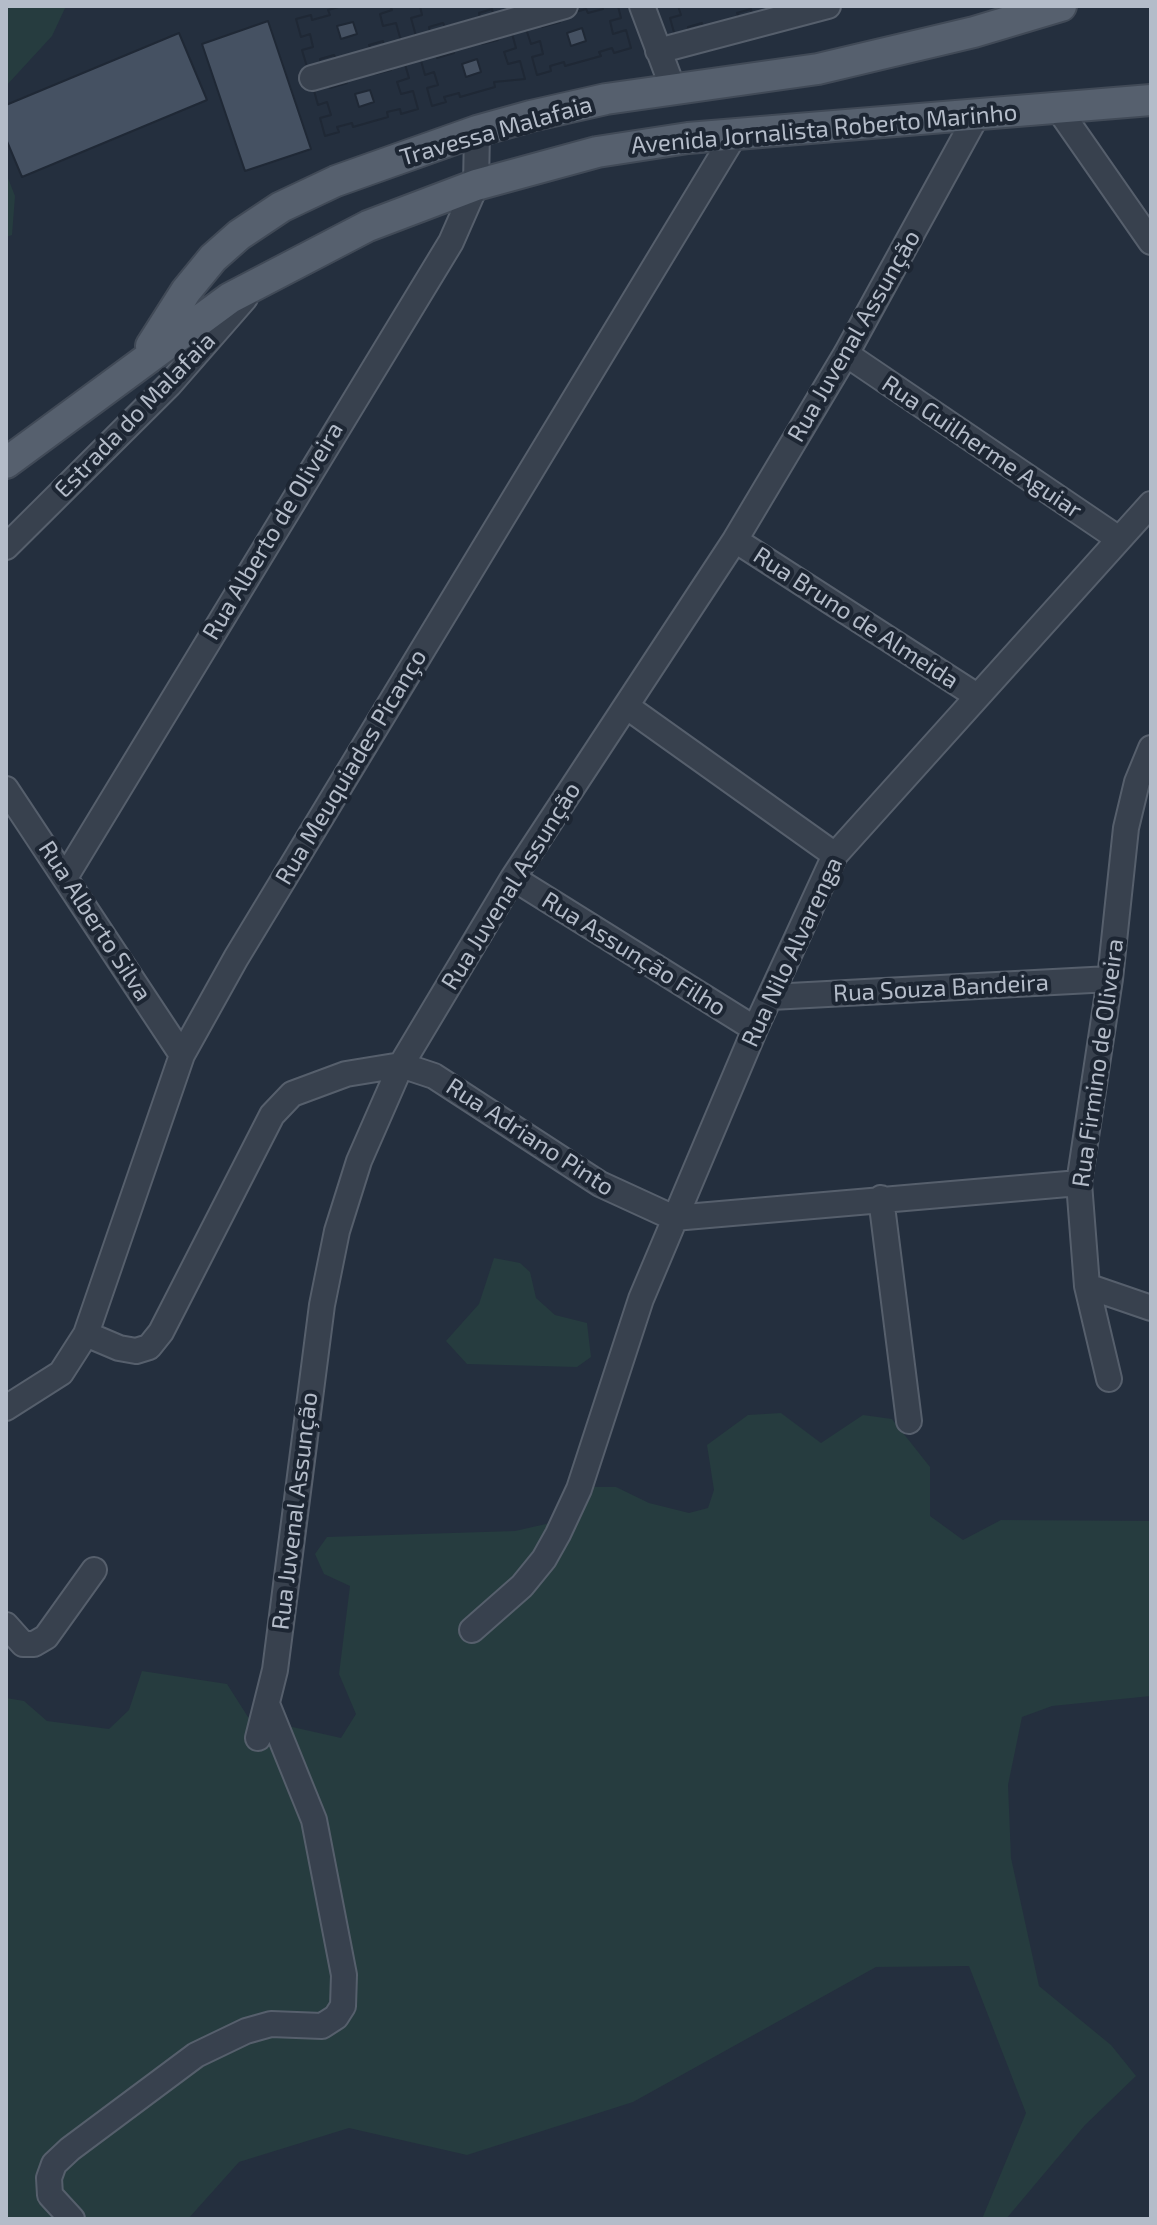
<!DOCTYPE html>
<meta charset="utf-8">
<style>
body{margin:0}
#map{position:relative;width:1157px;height:2225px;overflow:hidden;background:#242f3e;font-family:"Exo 2",sans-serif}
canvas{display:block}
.frame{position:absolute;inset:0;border:8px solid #b4bcc9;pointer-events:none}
</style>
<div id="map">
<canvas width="1157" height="2225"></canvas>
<div class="frame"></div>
</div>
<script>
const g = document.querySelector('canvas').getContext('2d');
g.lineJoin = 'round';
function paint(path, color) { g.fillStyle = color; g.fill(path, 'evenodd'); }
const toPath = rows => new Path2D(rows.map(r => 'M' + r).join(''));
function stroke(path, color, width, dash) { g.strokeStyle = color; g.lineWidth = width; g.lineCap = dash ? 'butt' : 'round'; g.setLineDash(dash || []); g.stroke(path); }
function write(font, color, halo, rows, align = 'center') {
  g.font = font + ' "Exo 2",sans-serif'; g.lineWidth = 8; g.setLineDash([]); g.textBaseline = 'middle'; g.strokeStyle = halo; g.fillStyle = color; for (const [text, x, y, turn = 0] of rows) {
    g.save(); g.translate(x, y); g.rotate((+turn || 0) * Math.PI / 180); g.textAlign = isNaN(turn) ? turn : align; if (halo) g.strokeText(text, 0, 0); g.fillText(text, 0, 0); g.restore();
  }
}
paint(toPath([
 [6,6,66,6,52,36,6,86],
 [6,173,15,196,12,235,6,237],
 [494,1258,520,1263,530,1272,536,1298,555,1315,587,1323,591,1357,577,1367,467,1364,446,1341,479,1304],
 [781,1413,821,1443,863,1415,892,1419,930,1467,930,1516,963,1540,1001,1520,1151,1521,1151,1696,1052,1706,1022,1717,1008,1785,1011,1858,1039,1986,1111,2045,1136,2076,1085,2125,1006,2219,982,2219,1026,2113,969,1966,876,1967,633,2102,467,2155,349,2128,239,2162,188,2219,6,2219,6,1698,24,1701,47,1721,109,1729,129,1710,142,1671,227,1684,248,1717,341,1738,356,1714,339,1674,350,1586,324,1574,315,1554,327,1537,515,1531,568,1519,589,1487,616,1487,649,1503,689,1513,708,1508,714,1490,707,1445,748,1415]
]), '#263c3f');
const building = toPath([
 [342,6,390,6,392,10,380,14,383,26,396,23,401,41,384,46,383,41,369,45,371,49,336,59,334,55,320,59,321,64,307,67,302,50,313,47,310,34,301,37,296,19,311,15,312,20,330,15,328,10,342,6],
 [353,22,357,34,341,39,337,26,353,22],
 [342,6,390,6,392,10,380,14,383,26,396,23,401,41,384,46,383,41,369,45,371,49,336,59,334,55,320,59,321,64,307,67,302,50,313,47,310,34,301,37,296,19,311,15,312,20,330,15,328,10,342,6],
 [420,6,509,6,510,9,493,14,492,9,479,13,480,17,445,27,443,23,429,27,430,32,416,36,411,18,422,15,420,6],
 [420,6,509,6,510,9,493,14,492,9,479,13,480,17,445,27,443,23,429,27,430,32,416,36,411,18,422,15,420,6],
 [602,6,618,6,621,18,610,21,613,34,626,30,631,48,614,53,612,48,599,52,601,56,565,66,564,62,550,66,551,71,537,75,532,57,543,54,540,41,531,44,525,26,541,22,542,27,560,22,558,17,586,9,588,13,603,9,602,6],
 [582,28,586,41,571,46,567,33,582,28],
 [602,6,618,6,621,18,610,21,613,34,626,30,631,48,614,53,612,48,599,52,601,56,565,66,564,62,550,66,551,71,537,75,532,57,543,54,540,41,531,44,525,26,541,22,542,27,560,22,558,17,586,9,588,13,603,9,602,6],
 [678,6,768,6,769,9,752,14,751,9,737,13,739,17,703,27,702,23,688,27,689,32,675,36,670,18,681,15,678,6],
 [678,6,768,6,769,9,752,14,751,9,737,13,739,17,703,27,702,23,688,27,689,32,675,36,670,18,681,15,678,6],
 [268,21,311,149,245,171,202,44,268,21],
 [511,30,516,48,504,52,508,64,520,61,525,79,494,82,495,87,460,97,459,93,444,97,446,102,432,106,427,88,438,85,434,72,425,75,420,57,435,53,437,58,454,53,453,48,481,40,482,44,498,40,496,35,511,30],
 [477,59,481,72,466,77,462,64,477,59],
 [511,30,516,48,504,52,508,64,520,61,525,79,494,82,495,87,460,97,459,93,444,97,446,102,432,106,427,88,438,85,434,72,425,75,420,57,435,53,437,58,454,53,453,48,481,40,482,44,498,40,496,35,511,30],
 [179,33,207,100,22,177,6,139,6,105,179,33],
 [404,61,409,78,397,82,401,94,413,91,418,109,401,114,400,109,387,112,388,117,353,127,352,123,337,127,339,132,325,136,320,118,331,115,327,102,318,105,313,87,328,83,330,88,347,83,346,78,374,70,375,74,391,70,389,65,404,61],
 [370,90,374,102,359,107,355,94,370,90],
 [404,61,409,78,397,82,401,94,413,91,418,109,401,114,400,109,387,112,388,117,353,127,352,123,337,127,339,132,325,136,320,118,331,115,327,102,318,105,313,87,328,83,330,88,347,83,346,78,374,70,375,74,391,70,389,65,404,61]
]);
paint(building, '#455162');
stroke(building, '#1f2835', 2);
const minor = toPath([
 [642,6,674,91],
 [658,51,828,6],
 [312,78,565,6],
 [1057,107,1151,242],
 [846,354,1119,539],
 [735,540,977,696],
 [6,547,169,385,245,298],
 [626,706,835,855],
 [6,789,182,1055],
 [66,876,451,242,476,185,477,131],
 [513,878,755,1029],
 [771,997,1110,979],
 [881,1198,909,1421],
 [1087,1286,1151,1308],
 [86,1334,119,1348,136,1351,149,1347,161,1332,272,1115,292,1094,346,1074,401,1065,434,1076,600,1184,674,1218,1079,1183],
 [1109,1379,1087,1286,1079,1183,1110,979,1126,828,1137,782,1151,748],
 [6,1408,61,1373,86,1334,182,1055,236,958,735,134],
 [6,1625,23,1644,34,1644,46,1637,94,1570],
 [472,1630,522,1586,544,1559,558,1534,579,1489,641,1299,755,1029,835,855,1151,504],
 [258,1738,275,1670,322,1305,337,1231,359,1161,401,1065,513,878,735,540,846,354,977,115],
 [72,2219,50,2195,49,2178,54,2164,70,2149,196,2055,246,2031,271,2024,322,2026,336,2017,343,2006,344,1975,314,1820,267,1704]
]);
const major = toPath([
 [151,346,186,291,213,258,239,235,281,207,336,181,477,131,531,116,606,99,818,69,974,32,1061,6],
 [6,463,230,298,368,226,476,185,597,152,688,138,1151,100]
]);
stroke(minor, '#565f6c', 28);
stroke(major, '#414a57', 34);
stroke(minor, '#38414e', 24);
stroke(major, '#56606e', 30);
write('24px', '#b4bcc9', '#1d2633', [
 ["Avenida Jornalista Roberto Marinho",824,129,-5],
 ["Travessa Malafaia",496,131,-16],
 ["Rua Juvenal Assunção",854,336,-60],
 ["Estrada do Malafaia",135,415,-46],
 ["Rua Guilherme Aguiar",982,447,34],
 ["Rua Alberto de Oliveira",273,531,-59],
 ["Rua Bruno de Almeida",856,618,33],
 ["Rua Meuquiades Picanço",351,767,-59],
 ["Rua Juvenal Assunção",511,886,-58],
 ["Rua Alberto Silva",95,921,57],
 ["Rua Nilo Alvarenga",792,952,-65],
 ["Rua Assunção Filho",634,954,32],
 ["Rua Souza Bandeira",941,988,-3],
 ["Rua Firmino de Oliveira",1098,1063,-82],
 ["Rua Adriano Pinto",530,1137,33],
 ["Rua Juvenal Assunção",295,1511,-83]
]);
</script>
